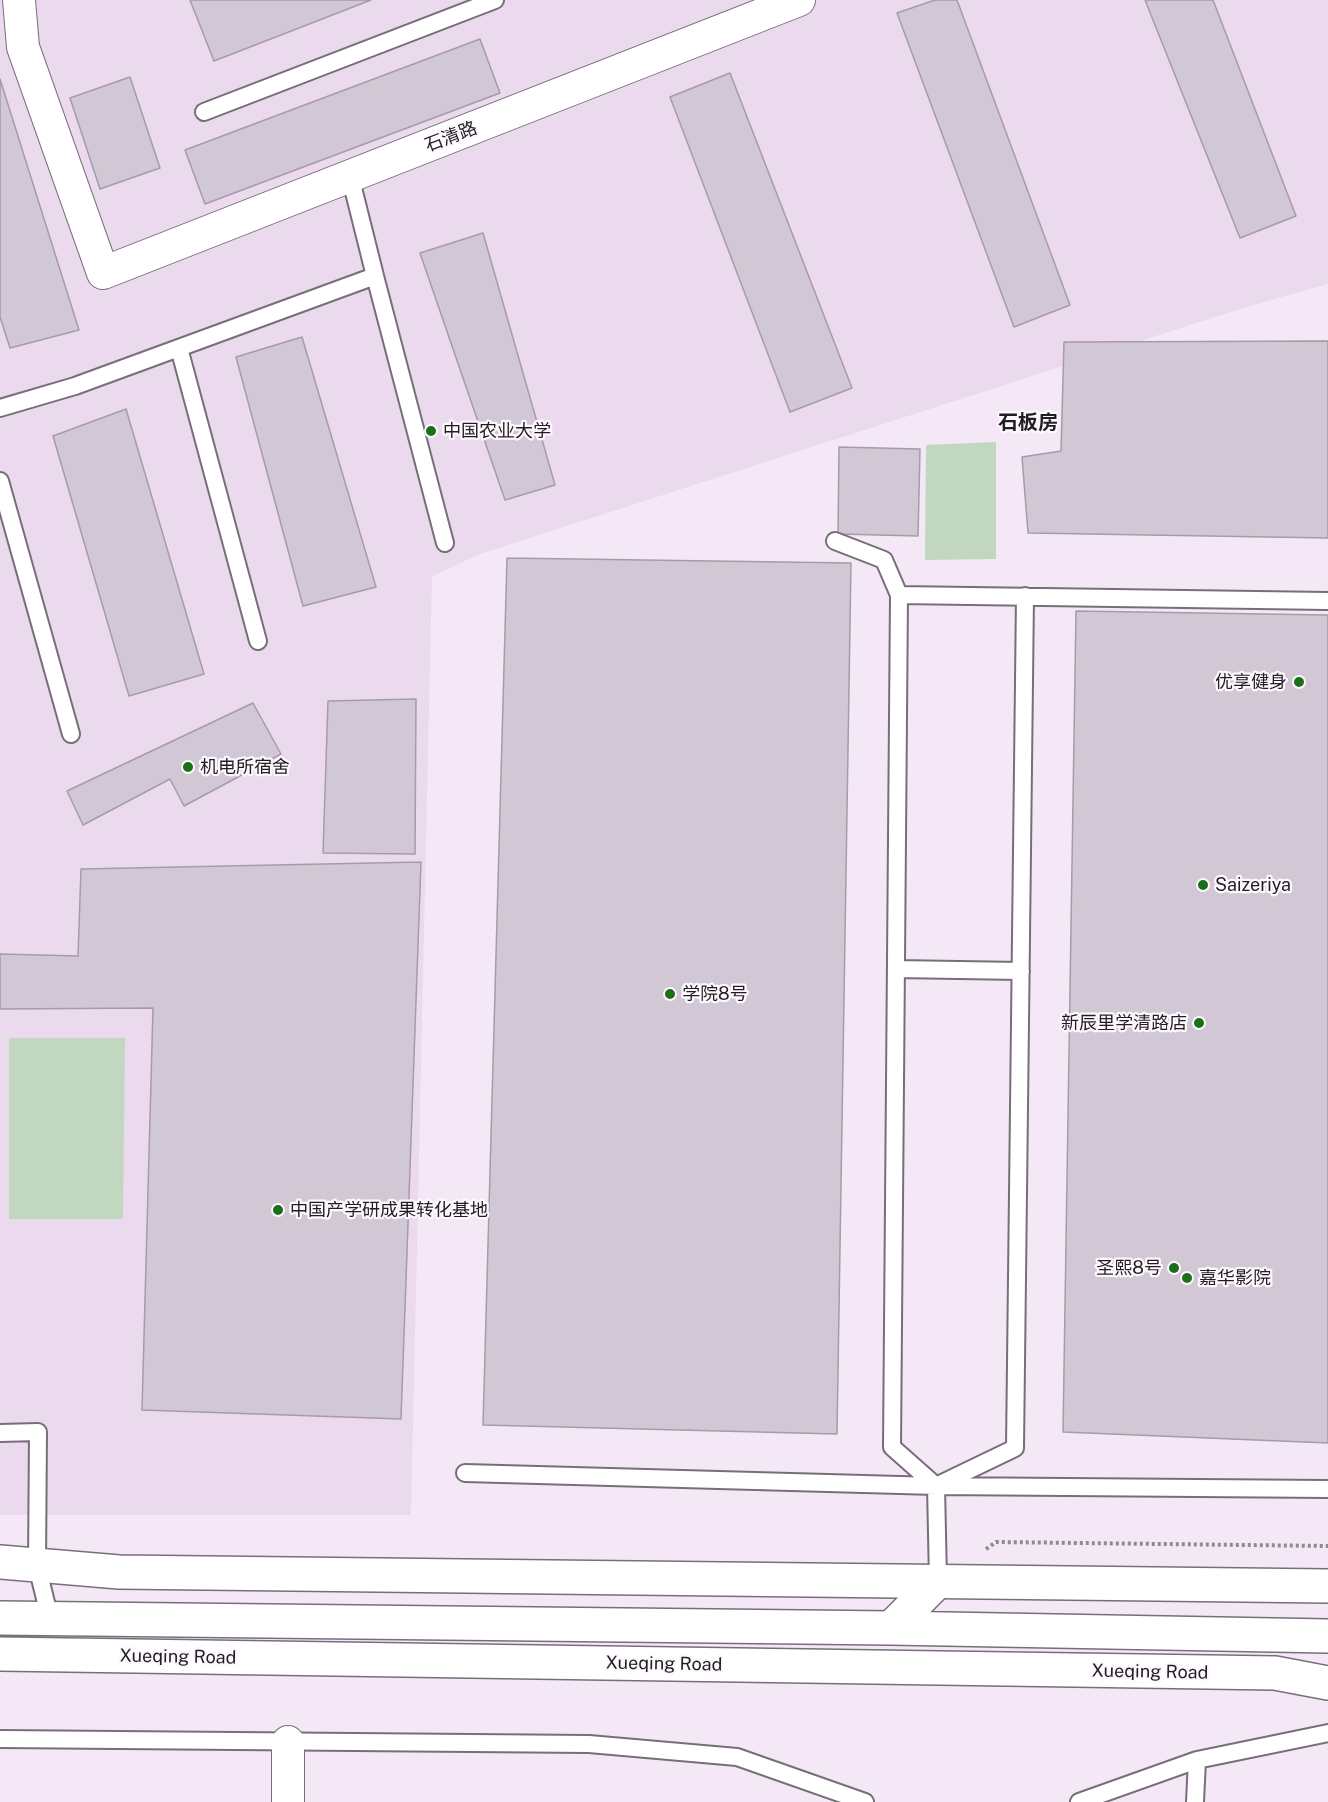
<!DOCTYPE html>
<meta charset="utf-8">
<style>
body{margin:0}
canvas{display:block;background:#f4e8f6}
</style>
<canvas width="1328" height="1802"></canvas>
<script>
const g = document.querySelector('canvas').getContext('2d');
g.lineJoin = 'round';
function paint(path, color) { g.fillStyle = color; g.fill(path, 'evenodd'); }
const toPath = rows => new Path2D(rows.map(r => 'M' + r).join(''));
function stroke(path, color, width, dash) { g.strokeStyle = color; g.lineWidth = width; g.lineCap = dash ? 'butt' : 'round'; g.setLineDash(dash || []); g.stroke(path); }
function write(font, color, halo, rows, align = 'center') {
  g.font = font + ' "Public Sans","Noto Sans SC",sans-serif'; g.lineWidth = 4.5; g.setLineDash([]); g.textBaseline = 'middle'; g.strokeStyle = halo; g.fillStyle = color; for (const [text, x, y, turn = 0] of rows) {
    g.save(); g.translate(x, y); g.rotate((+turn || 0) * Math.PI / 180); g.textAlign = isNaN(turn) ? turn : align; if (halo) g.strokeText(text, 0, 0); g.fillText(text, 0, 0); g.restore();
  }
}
paint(toPath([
 [0,0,1328,0,1328,284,1246,307,477,555,432,577,411,1515,0,1515]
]), '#ebdaee');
paint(toPath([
 [996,442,996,559,925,560,926,445],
 [125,1038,123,1219,9,1219,9,1038]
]), '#c2d7c0');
const building = toPath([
 [190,0,371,0,214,61,190,0],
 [935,0,957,0,1070,305,1014,327,897,13,935,0],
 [1145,0,1213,0,1296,216,1240,238,1145,0],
 [480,39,500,93,205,204,185,150,480,39],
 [730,73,852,388,790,412,670,97,730,73],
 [130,77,160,168,100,189,70,98,130,77],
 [0,79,79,330,10,348,0,317,0,79],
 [483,233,555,485,505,500,420,253,483,233],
 [302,337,376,587,303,606,236,357,302,337],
 [1328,341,1328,538,1028,533,1022,457,1061,451,1064,342,1328,341],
 [126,409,204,674,129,696,53,436,126,409],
 [839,447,920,449,918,536,838,534,839,447],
 [507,558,851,563,837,1434,483,1425,507,558],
 [1076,611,1328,615,1328,1443,1063,1432,1076,611],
 [416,699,415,854,323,853,328,701,416,699],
 [253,703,281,754,184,806,170,779,83,825,67,791,253,703],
 [421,862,401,1419,142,1410,153,1008,0,1009,0,954,78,956,81,869,421,862]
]);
paint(building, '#d2c7d4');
stroke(building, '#a69ba8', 1.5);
const service = toPath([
 [204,112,495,0],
 [375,276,445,543],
 [179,348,258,641],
 [0,408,75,386,375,276,350,176],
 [0,481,71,734],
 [835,541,884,560,899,595,892,1447,936,1486,1015,1448,1025,596],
 [899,595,1328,601],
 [896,969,1021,971],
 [0,1433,38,1432,37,1566,50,1619],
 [465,1473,936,1486,1328,1489],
 [936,1486,938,1581],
 [0,1739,589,1744,737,1757,865,1802],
 [1079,1802,1197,1760,1328,1733],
 [1195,1802,1197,1760]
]);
const minor = toPath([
 [19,0,23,47,103,273,799,0],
 [288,1802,288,1742]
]);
const tertiary = toPath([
 [0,1562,119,1572,1328,1586]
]);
const primary = toPath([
 [0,1618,891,1628,1328,1636],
 [891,1628,938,1581],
 [0,1654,1275,1673,1328,1683]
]);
stroke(service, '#786e7a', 20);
stroke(minor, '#786e7a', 34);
stroke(tertiary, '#786e7a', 36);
stroke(primary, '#786e7a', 36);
stroke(toPath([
 [986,1549,996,1542,1328,1546]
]), '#908892', 4, [3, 3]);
stroke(service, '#fff', 16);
stroke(minor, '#fff', 32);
stroke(tertiary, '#fff', 33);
stroke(primary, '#fff', 33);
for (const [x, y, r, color] of [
 [431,431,6,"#1b6f17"],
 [1299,682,6,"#1b6f17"],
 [188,767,6,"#1b6f17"],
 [1203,885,6,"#1b6f17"],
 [670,994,6,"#1b6f17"],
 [1199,1023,6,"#1b6f17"],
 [278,1210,6,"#1b6f17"],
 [1174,1268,6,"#1b6f17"],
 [1187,1278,6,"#1b6f17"]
]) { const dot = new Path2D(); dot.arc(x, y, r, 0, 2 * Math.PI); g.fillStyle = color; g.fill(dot); stroke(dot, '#fdf8fe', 2); }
write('18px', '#211d22', '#fdf8fe', [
 ["石清路",451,137,-21],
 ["Xueqing Road",178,1657,1],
 ["Xueqing Road",664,1664,1],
 ["Xueqing Road",1150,1672,1]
]);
write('18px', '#211d22', '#fdf8fe', [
 ["中国农业大学",443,431],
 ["优享健身",1287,682,"right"],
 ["机电所宿舍",200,767],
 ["Saizeriya",1215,885],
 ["学院8号",682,994],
 ["新辰里学清路店",1187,1023,"right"],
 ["中国产学研成果转化基地",290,1210],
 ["圣熙8号",1162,1268,"right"],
 ["嘉华影院",1199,1278]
], 'left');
write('bold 20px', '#211d22', '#fdf8fe', [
 ["石板房",1028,423]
]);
</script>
